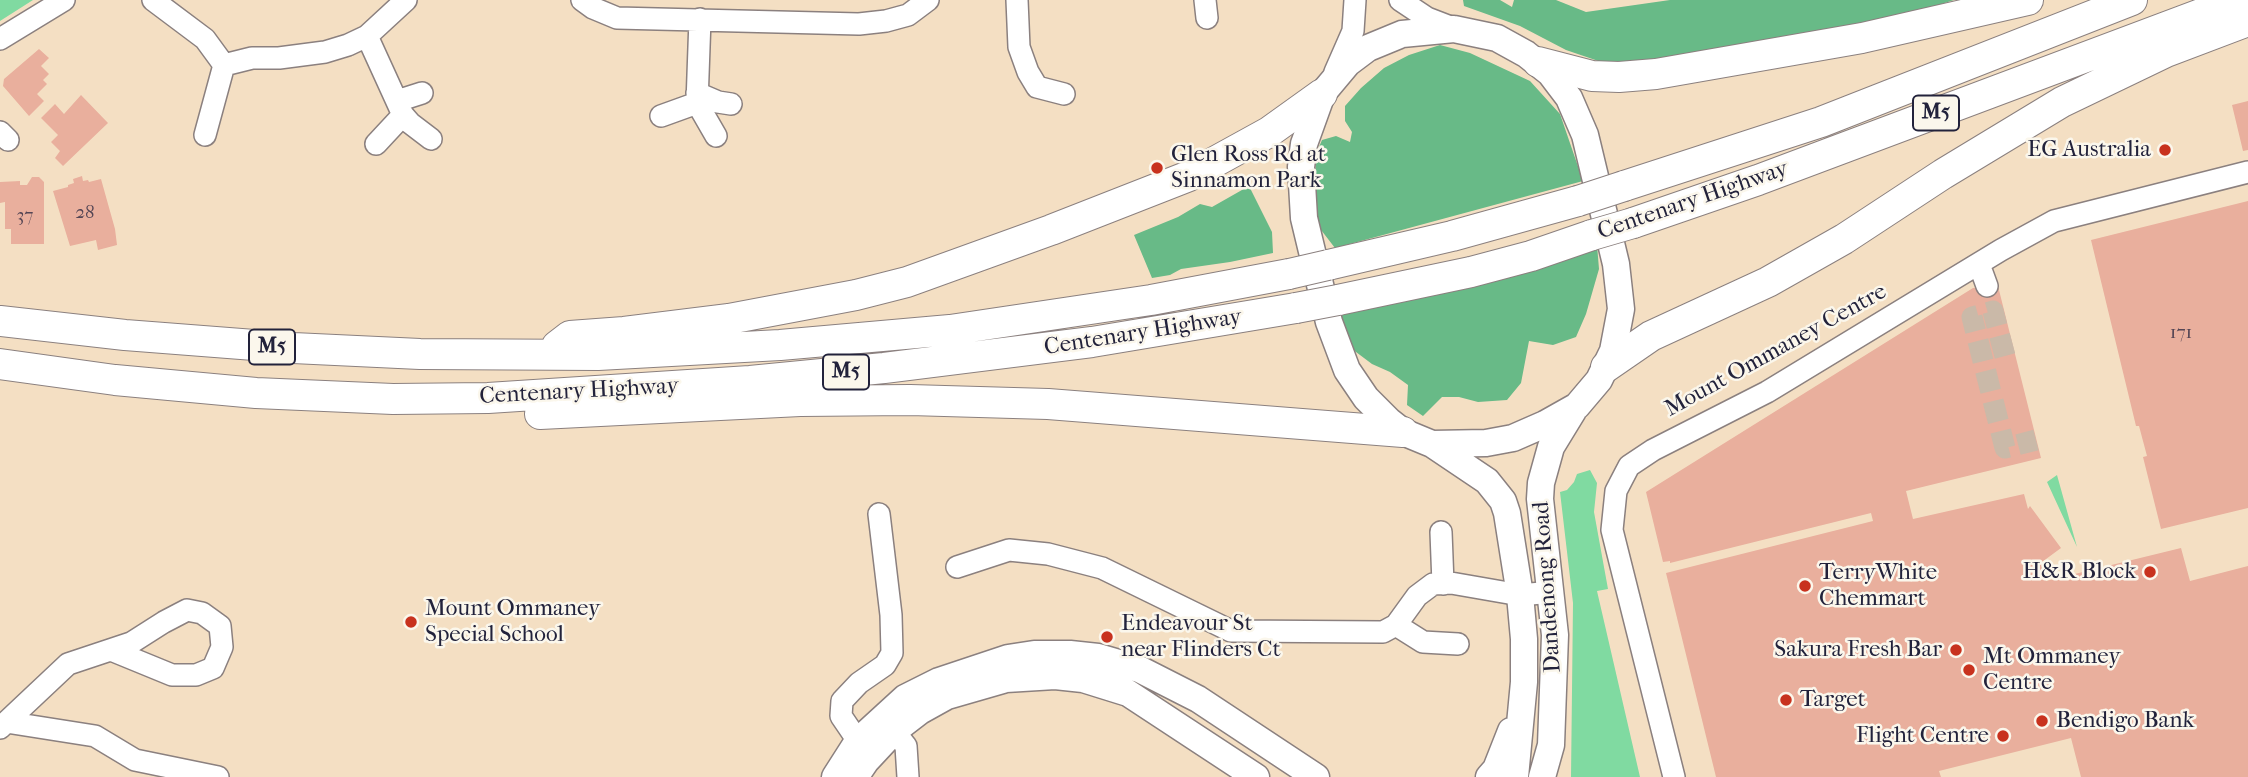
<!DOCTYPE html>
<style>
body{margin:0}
canvas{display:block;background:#f4dfc3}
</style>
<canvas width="2248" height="777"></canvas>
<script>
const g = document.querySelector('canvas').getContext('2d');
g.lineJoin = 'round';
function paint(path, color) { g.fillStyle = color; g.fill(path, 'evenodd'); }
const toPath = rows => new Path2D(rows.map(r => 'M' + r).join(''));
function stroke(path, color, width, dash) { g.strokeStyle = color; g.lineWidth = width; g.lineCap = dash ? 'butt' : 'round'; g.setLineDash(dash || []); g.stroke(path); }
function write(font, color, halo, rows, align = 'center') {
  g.font = font + ' "IM FELL French Canon",serif'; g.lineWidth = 5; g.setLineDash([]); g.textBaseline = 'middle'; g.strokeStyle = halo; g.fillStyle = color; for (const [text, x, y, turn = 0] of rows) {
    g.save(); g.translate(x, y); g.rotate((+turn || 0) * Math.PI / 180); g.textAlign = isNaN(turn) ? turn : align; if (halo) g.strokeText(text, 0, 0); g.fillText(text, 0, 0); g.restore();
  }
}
paint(toPath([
 [0,0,33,0,0,21],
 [1590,470,1597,483,1594,512,1608,589,1597,591,1640,777,1571,777,1573,603,1560,492,1567,490,1574,482,1577,474],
 [2057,475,2077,547,2047,482]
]), '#80daa1');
paint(toPath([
 [1463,0,1500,0,1512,7,1514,0,1556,0,1586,12,1670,0,1954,0,1907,15,1677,62,1613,66,1566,50,1520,26,1464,6],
 [1440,45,1470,53,1530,81,1560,114,1583,181,1335,248,1318,226,1314,205,1316,154,1322,140,1336,136,1350,142,1352,132,1345,121,1345,106,1361,88,1384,68,1409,55],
 [1249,186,1272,232,1273,253,1230,262,1181,269,1170,275,1152,278,1134,235,1178,217,1200,204,1212,207],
 [1597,245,1599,269,1586,314,1576,337,1553,345,1529,341,1521,383,1507,400,1478,402,1459,397,1442,397,1423,416,1407,405,1408,385,1390,372,1372,364,1352,349,1335,314]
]), '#68ba87');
paint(toPath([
 [39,49,49,58,41,66,49,74,43,80,47,84,37,94,44,101,29,116,3,86,4,79],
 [81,95,108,123,63,166,55,158,60,151,51,142,58,135,41,118,55,104,64,114],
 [2248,101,2248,150,2243,151,2232,105],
 [82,176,83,181,88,180,89,182,101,179,115,229,117,245,98,250,96,240,70,246,53,191,68,187,68,185,74,183,73,179],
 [32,177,39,177,44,182,44,244,11,244,11,229,5,229,5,202,0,203,0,182,20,181,20,185,27,185],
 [2248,201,2248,508,2161,529,2143,457,2147,456,2139,426,2136,426,2091,240],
 [1998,286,2041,458,1906,491,1913,519,2024,494,2028,509,2030,506,2061,548,2042,562,2040,560,2046,581,2181,548,2190,581,2248,566,2248,777,2081,777,2071,738,1939,771,1941,777,1716,777,1666,573,1873,521,1871,513,1670,563,1670,561,1663,562,1646,492,1973,288]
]), '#e9af9d');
stroke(toPath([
 [2005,356,1993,311,1972,317,2005,448,2036,440]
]), '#cab9a8', 21, [21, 10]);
const minor = toPath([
 [153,0,205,39,224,65,252,58,279,58,325,52,348,45,367,36,406,0],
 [582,0,593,8,617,18,859,24,886,21,908,15,928,0],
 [1017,0,1019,47,1028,72,1037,87,1064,94],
 [1205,0,1207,18],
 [1400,0,1427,18,1453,28],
 [367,36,403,115],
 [0,39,64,0],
 [1335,72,1353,31,1355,0],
 [697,93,718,102,731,104],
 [397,101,422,93],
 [697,103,700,19],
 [661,116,697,103,716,136],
 [0,132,8,140],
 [205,135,224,65],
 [376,144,403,115,410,123,431,139],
 [1979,264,1987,286],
 [1441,532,1443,584],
 [957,567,1009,550,1048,554,1102,568,1231,631,1383,632,1396,625,1417,596,1433,584,1451,583,1520,595,1552,592],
 [1396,625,1423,642,1458,644],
 [6,722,95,736,135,760,218,777],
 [0,728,68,664,131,643,164,622,187,610,202,613,220,626,222,647,213,668,196,675,172,675,111,650],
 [894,731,906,746,908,777],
 [858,741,841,716,842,701,859,683,885,665,892,653,891,615,879,514],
 [1674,777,1612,530,1616,491,1629,466,1653,450,1767,392,2001,250,2054,221,2248,172]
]);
const major = toPath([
 [1454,29,1497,38,1526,54,1550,73,1569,98,1585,135,1616,264,1621,309,1613,351,1599,380,1577,406,1545,424,1513,438,1486,443,1432,444,1403,432,1389,421,1366,398,1347,370,1329,322,1304,218,1301,167,1304,144,1322,94,1348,63,1368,48,1402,34,1454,29],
 [1432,444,1487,481,1503,501,1507,513,1520,595,1524,639,1524,682,1515,777],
 [835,777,858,741,905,698,939,681,1008,658,1034,654,1070,654,1098,657,1139,669,1198,699,1316,777],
 [855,777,866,761,894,731,920,711,947,696,1006,679,1055,676,1083,679,1128,693,1256,777],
 [1489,777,1496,769,1511,731],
 [1542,777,1551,745,1555,635,1540,499,1541,483,1551,447,1573,411]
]);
const highway = toPath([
 [1538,62,1592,76,1619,77,1656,74,1862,38,2028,0],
 [1624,186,1821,122,2132,0],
 [1633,223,1758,180,2238,0],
 [1328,265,1452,236,1578,201],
 [1338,300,1471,272,1531,256,1592,235],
 [0,321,125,335,293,348,420,354,598,355,780,345,950,330,1151,300,1289,274],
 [557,346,570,336,624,332,729,319,856,295,907,282,1051,230,1189,176,1269,132,1322,94],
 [0,364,115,380,256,393,393,399,488,398,750,381,884,368,1092,342,1296,308],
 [1606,367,1651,336,1768,282,1844,239,1943,174,2062,102,2166,52,2248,21],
 [540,414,800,401,910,400,1048,404,1403,432]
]);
stroke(minor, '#8b807f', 24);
stroke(major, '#8b807f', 29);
stroke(highway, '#8b807f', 32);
stroke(minor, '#fff', 21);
stroke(major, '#fff', 26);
stroke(highway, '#fff', 30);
const highwayBridge = toPath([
 [1578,201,1624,186],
 [1592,235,1633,223],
 [1289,274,1328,265],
 [1296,308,1338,300]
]);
stroke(highwayBridge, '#8b807f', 32, []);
stroke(highwayBridge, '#fff', 30);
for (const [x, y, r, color] of [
 [2165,150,7,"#c8321e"],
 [1157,168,7,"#c8321e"],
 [2150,572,7,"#c8321e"],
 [1805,586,7,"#c8321e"],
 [411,622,7,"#c8321e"],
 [1107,637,7,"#c8321e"],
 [1956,650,7,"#c8321e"],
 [1969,670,7,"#c8321e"],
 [1786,700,7,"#c8321e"],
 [2042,721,7,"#c8321e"],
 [2003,736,7,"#c8321e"]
]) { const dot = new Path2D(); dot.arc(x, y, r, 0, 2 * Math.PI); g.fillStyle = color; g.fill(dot); stroke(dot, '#fbf7ec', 2.5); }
write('19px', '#544554', null, [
 ["28",85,213],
 ["37",25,216],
 ["171",2181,333]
]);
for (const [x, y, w] of [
 [1936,113,46],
 [272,347,46],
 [846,372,46]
]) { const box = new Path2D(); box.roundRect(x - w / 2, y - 17.5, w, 35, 5); g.fillStyle = '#fbf7ec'; g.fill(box); stroke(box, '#22223b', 2); }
write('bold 21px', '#22223b', null, [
 ["M5",1936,113],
 ["M5",272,347],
 ["M5",846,372]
]);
write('23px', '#22223b', '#fbf7ec', [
 ["EG Australia",2151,150,"right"],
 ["Glen Ross Rd at",1171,155],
 ["Sinnamon Park",1171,181],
 ["H&R Block",2136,572,"right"],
 ["TerryWhite",1819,573],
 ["Chemmart",1819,599],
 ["Mount Ommaney",425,609],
 ["Special School",425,635],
 ["Endeavour St",1121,624],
 ["near Flinders Ct",1121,650],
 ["Sakura Fresh Bar",1942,650,"right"],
 ["Mt Ommaney",1983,657],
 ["Centre",1983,683],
 ["Target",1800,700],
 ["Bendigo Bank",2056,721],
 ["Flight Centre",1989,736,"right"]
], 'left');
write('23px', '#22223b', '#fbf7ec', [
 ["Centenary Highway",1693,201,-19],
 ["Centenary Highway",1143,333,-9],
 ["Mount Ommaney Centre",1776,351,-29],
 ["Centenary Highway",579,392,-3],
 ["Dandenong Road",1548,587,-94]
]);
</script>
